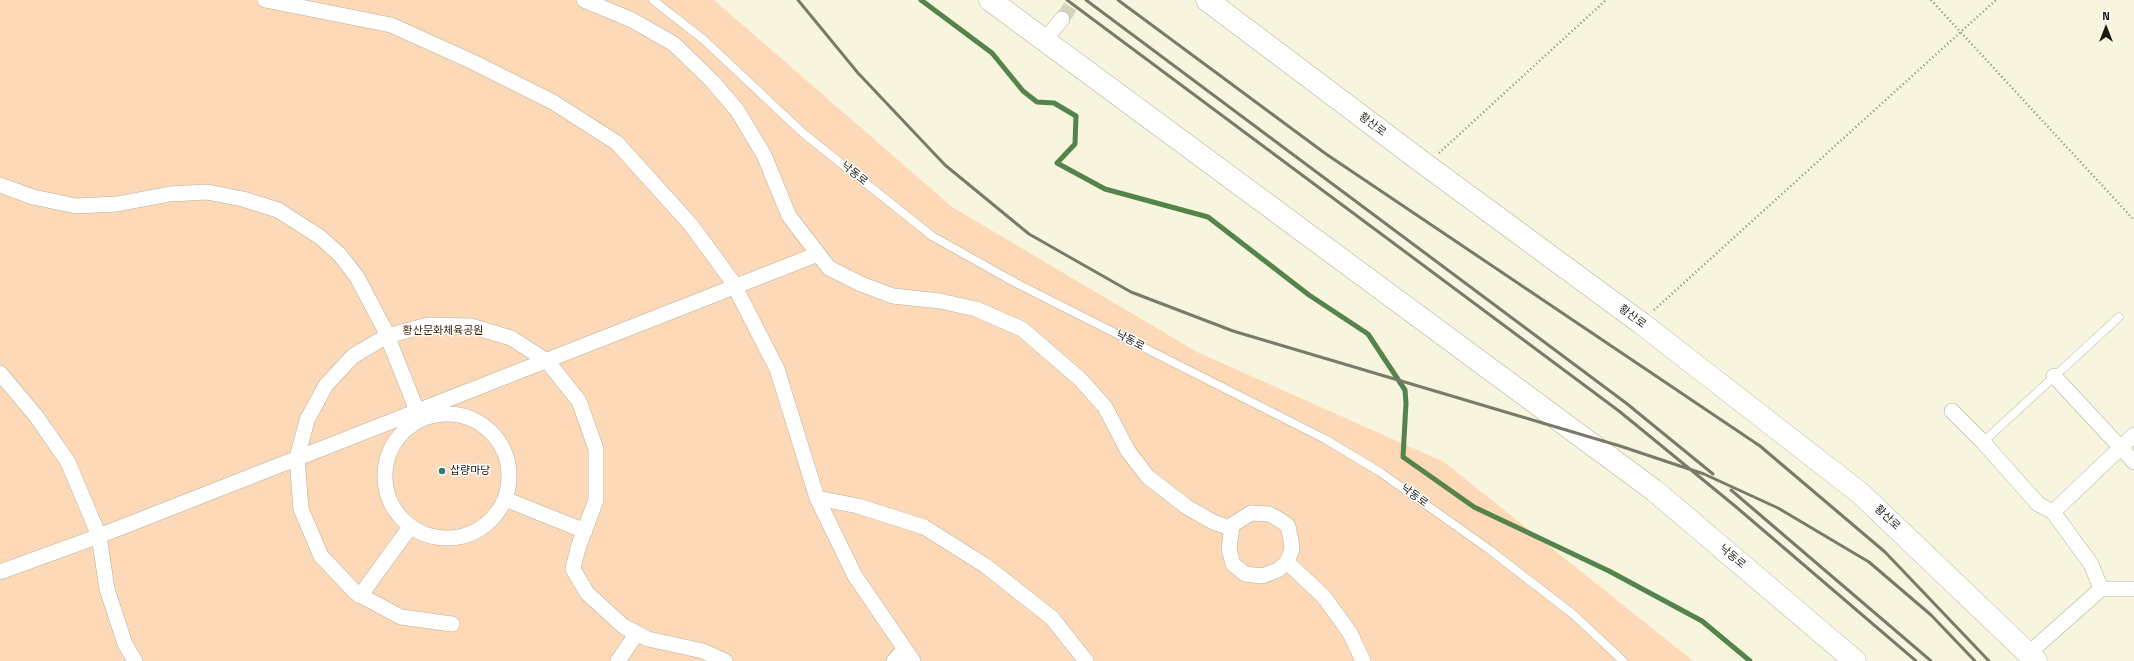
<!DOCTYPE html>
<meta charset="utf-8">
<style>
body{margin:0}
#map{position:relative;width:2134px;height:661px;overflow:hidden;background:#f7f5dd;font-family:"Titillium Web",sans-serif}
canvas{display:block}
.north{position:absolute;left:2086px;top:8px;width:40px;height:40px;-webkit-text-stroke:3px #fff;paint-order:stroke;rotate:0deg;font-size:11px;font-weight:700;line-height:16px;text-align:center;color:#191810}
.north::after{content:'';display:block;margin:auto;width:14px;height:18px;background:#191810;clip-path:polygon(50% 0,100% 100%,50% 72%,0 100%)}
</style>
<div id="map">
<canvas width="2134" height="661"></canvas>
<div class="north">N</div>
</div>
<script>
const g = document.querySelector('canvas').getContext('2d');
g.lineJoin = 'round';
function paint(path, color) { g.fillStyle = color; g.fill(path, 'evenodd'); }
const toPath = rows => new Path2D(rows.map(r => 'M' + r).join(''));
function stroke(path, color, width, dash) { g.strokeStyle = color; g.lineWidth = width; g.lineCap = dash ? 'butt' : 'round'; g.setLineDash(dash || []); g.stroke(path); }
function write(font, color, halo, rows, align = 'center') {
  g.font = font + ' "Titillium Web","Noto Sans KR",sans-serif'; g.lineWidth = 3; g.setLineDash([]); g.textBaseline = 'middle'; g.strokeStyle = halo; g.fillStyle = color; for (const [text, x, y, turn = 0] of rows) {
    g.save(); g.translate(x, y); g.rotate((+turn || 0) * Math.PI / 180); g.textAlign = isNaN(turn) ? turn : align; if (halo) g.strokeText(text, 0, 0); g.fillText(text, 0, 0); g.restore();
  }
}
paint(toPath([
 [0,0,714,0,952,207,1197,352,1444,462,1693,661,0,661]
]), '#fdd9b7');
stroke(toPath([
 [921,0,992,53,1023,91,1037,102,1054,103,1076,116,1075,144,1057,163,1105,189,1208,217,1309,295,1368,334,1405,390,1406,403,1403,457,1474,507,1609,571,1702,621,1750,661]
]), '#54844c', 5);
stroke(toPath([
 [1062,19,1075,0]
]), '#d6d4be', 15, [15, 8]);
const lane = toPath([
 [653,0,703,39,803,133,932,236,1014,282,1325,439,1380,472,1490,550,1574,615,1623,661],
 [1983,442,2119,317]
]);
const street = toPath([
 [265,0,391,25,473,62,553,102,617,143,691,225,732,281,777,369,817,498,855,576,913,661],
 [584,0,632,20,674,44,712,81,737,110,764,155,789,216,829,268,861,284,893,296,940,301,976,309,1022,329,1080,379,1105,407,1128,451,1148,477,1187,507,1213,522,1231,528],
 [1044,41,1062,19],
 [0,185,33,197,76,206,117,204,170,194,207,192,243,199,278,210,320,237,340,255,357,277,385,330,417,411],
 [0,373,36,416,68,462,99,536,107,589,125,644,135,661],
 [2054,376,2134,462],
 [1952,411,1983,442,2038,504,2053,512,2091,564,2101,589],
 '385 476a62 62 0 1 1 124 0a62 62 0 1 1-124 0Z',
 [817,498,858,506,924,527,986,566,1052,618,1086,661],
 [505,499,585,531],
 [2053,512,2134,435],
 [1251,513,1269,514,1280,520,1288,526,1291,540,1292,549,1287,562,1278,570,1262,576,1245,574,1233,564,1229,549,1232,525,1251,513],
 [1287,562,1324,597,1350,633,1363,661],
 [0,572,99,536,818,254],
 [360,596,410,527],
 [452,624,401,617,356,593,321,556,301,509,297,458,307,420,326,385,353,356,387,336,428,325,471,326,511,338,547,361,579,401,596,449,596,500,578,548,573,569,587,593,623,626,648,639,703,651,725,661],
 [2029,653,2101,589,2134,589],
 [618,661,637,633],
 [894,661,905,649]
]);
const secondary = toPath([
 [990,0,1655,491,1855,661],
 [1207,0,1426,165,1641,323,1860,493,2036,661]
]);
stroke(lane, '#b3b19a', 9);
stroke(street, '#b3b19a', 16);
stroke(secondary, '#b3b19a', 23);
stroke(toPath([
 [1931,0,2134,220],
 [1439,153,1606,0],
 [1654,310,1996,0]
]), '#898878', 2.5, [1, 3]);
stroke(lane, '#fff', 8);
stroke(street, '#fff', 15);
stroke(secondary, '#fff', 22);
stroke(toPath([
 [798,0,858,73,945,165,1029,234,1131,292,1233,331,1620,446,1704,474,1778,508,1869,562,1931,615,1975,661],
 [1067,0,1619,411,1735,506,1916,661],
 [1086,0,1626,403,1713,474],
 [1118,0,1326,154,1760,446,1885,552,1989,661],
 [1731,490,1931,661]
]), '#7a796a', 3);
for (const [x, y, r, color] of [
 [442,471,4,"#307a7c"]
]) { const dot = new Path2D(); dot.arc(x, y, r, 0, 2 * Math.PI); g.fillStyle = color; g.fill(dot); stroke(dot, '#fff', 1.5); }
write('11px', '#191810', '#fff', [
 ["황산로",1372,125,37],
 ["낙동로",854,174,39],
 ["황산로",1632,317,37],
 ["낙동로",1130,341,27],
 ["낙동로",1414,496,36],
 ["황산로",1887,518,43],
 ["낙동로",1732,557,40]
]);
write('11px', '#3e2100', '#fff', [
 ["황산문화체육공원",443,331]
]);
write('11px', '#191810', '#fff', [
 ["삽량마당",450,471]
], 'left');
</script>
